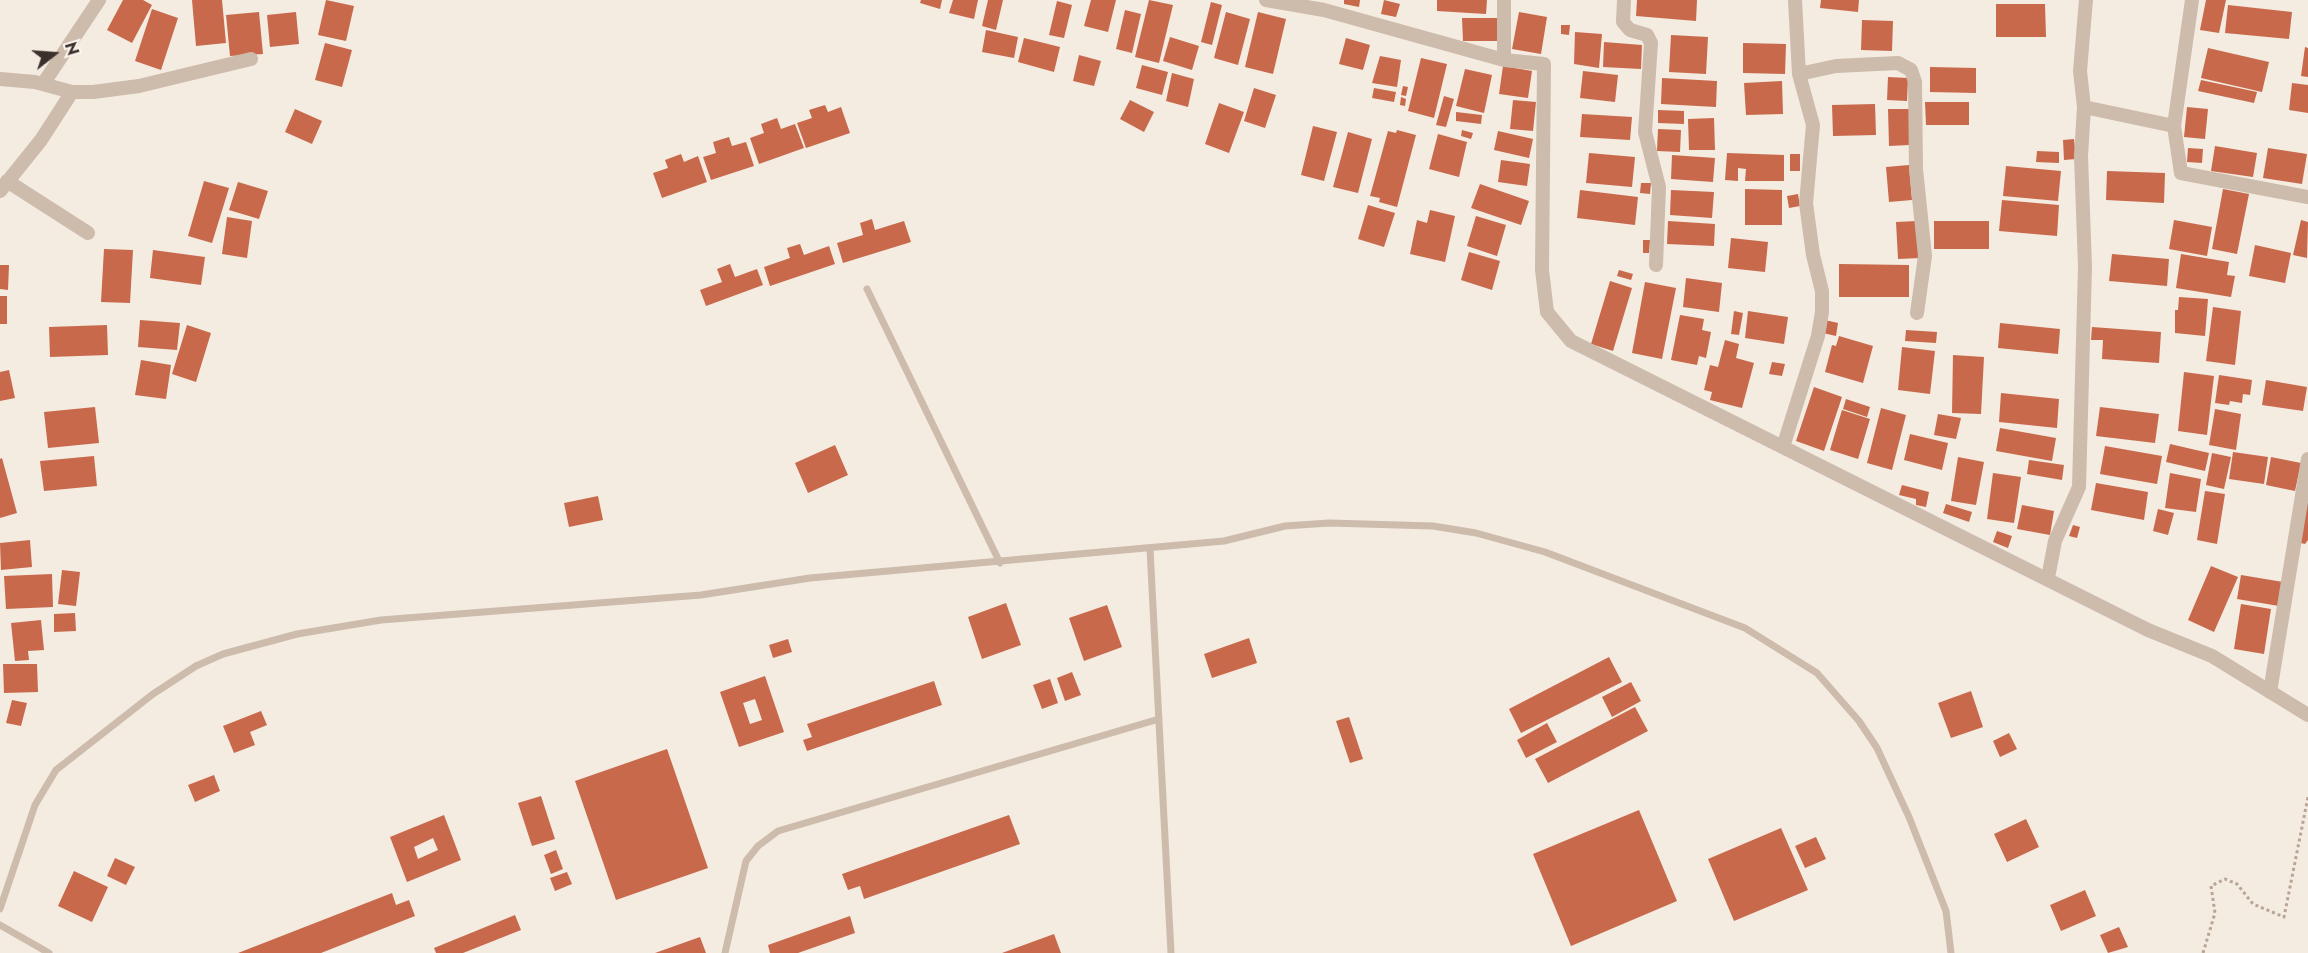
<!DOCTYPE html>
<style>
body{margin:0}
#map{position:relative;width:2308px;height:953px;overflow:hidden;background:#f4ebe1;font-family:Jost,sans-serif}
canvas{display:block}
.north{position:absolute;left:24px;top:24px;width:60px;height:60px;-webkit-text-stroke:4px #fbf5ee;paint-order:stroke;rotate:73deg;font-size:16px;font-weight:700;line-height:24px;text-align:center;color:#3b302b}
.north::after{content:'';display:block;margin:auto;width:21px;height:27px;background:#3b302b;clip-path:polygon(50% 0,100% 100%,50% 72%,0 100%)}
</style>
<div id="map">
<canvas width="2308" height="953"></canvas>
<div class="north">N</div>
</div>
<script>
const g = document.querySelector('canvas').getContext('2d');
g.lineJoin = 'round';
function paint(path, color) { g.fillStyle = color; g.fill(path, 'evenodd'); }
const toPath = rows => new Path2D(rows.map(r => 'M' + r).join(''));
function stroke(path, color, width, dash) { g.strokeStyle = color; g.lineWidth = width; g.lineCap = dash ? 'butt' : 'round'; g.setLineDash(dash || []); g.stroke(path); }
paint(toPath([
 [123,0,143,0,152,5,132,43,107,30],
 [192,0,222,0,226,43,196,46],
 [326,0,354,6,346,41,318,35],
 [921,0,942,0,940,9,920,3],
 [953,0,978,0,974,19,949,13],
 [988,0,1003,0,996,30,982,26],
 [1091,0,1116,0,1108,32,1084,26],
 [1149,0,1173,5,1159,63,1135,57],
 [1344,0,1360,0,1359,7,1344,4],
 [1384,0,1400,4,1396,17,1381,14],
 [1437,0,1487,0,1486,14,1437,11],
 [1637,0,1697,0,1696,21,1636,16],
 [1821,0,1859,0,1858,12,1820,8],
 [2206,0,2226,0,2219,33,2200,30],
 [1057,1,1072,5,1064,38,1049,35],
 [1211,2,1222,5,1212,45,1201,42],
 [1996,4,2045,4,2046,37,1996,37],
 [2228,5,2292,12,2289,39,2225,33],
 [152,9,178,18,161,70,135,61],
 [1125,10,1141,14,1132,53,1116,49],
 [259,12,263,54,230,56,226,15],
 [296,12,299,44,270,47,267,15],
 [1226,12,1250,19,1238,65,1214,58],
 [1258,12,1286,19,1273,74,1245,67],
 [1519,12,1547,17,1541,54,1512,49],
 [1462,18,1497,18,1497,41,1463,41],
 [1862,20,1893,21,1892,51,1861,50],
 [1561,25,1570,25,1569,35,1561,34],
 [986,30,1018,37,1014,58,982,52],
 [1575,32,1602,34,1599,68,1574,64],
 [1671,35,1708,37,1706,74,1669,72],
 [1170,37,1199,46,1192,70,1163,61],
 [1024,38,1060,47,1054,72,1018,62],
 [1346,38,1370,45,1363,70,1339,64],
 [1604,42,1642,45,1641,69,1603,67],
 [325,43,352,50,342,87,315,80],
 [1743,43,1786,44,1785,74,1743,73],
 [2305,47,2308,48,2308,77,2301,76],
 [2208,48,2269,62,2262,92,2201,78],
 [1079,55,1101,61,1094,86,1073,81],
 [1380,56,1401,60,1397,87,1372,83],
 [1421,58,1447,64,1434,118,1408,111],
 [1142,65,1168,72,1162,95,1136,88],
 [1503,66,1532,71,1528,98,1499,94],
 [1930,67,1976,68,1976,93,1930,92],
 [1465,69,1492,75,1484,113,1456,106],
 [1583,71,1618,75,1615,102,1580,98],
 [1172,73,1194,79,1188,107,1166,101],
 [1888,77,1908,78,1907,101,1887,100],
 [1662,78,1717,81,1716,107,1661,104],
 [2201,80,2257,92,2254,103,2198,91],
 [1782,81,1783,114,1746,115,1744,83],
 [2292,83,2308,85,2308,113,2289,110],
 [1403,86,1408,87,1406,96,1401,95],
 [1254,88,1276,95,1265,128,1244,121],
 [1374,88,1396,92,1394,102,1372,98],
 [1444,96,1454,99,1446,127,1436,125],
 [1401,97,1406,99,1405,106,1400,105],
 [1130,100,1154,112,1144,132,1120,119],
 [1513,100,1536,102,1533,131,1510,129],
 [1925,102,1969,102,1969,125,1926,125],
 [1219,103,1244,112,1229,153,1205,144],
 [1875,104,1876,135,1833,136,1832,105],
 [825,105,828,112,841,107,850,133,806,148,797,123,812,118,809,110],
 [2187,107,2208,109,2205,139,2184,137],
 [295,109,322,121,312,144,285,132],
 [1888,109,1909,109,1909,145,1889,146],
 [1658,110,1684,111,1684,124,1658,123],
 [1456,112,1482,115,1481,124,1456,121],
 [1582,114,1632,117,1630,140,1580,137],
 [777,118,781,129,795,124,804,148,759,164,750,138,764,133,761,124],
 [1714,118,1715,150,1689,150,1688,119],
 [1313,126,1337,132,1324,181,1301,175],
 [1658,129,1681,130,1680,152,1657,151],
 [1397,130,1416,135,1397,207,1379,202,1380,198,1370,196,1388,131,1396,133],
 [1462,130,1473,133,1471,139,1461,136],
 [1498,131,1533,139,1529,158,1494,150],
 [1348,132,1372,139,1358,193,1333,187],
 [1438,134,1467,142,1459,177,1429,169],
 [729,137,732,146,746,142,754,166,711,180,703,157,716,153,713,142],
 [2074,139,2076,159,2064,160,2063,140],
 [2215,146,2257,153,2253,177,2211,171],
 [2188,148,2203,149,2202,163,2187,162],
 [2268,148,2307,154,2302,184,2263,178],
 [2037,151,2059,152,2059,163,2036,162],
 [1589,153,1635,157,1632,187,1586,183],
 [1727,153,1784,155,1784,181,1745,181,1746,169,1738,168,1738,181,1725,180],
 [681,154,684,162,698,156,707,182,662,198,653,173,668,168,665,160],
 [1790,154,1800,154,1800,171,1790,171],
 [1672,155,1715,158,1713,182,1671,179],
 [1501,160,1530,164,1527,186,1498,182],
 [1909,165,1912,200,1889,202,1886,167],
 [2006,166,2061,171,2058,201,2003,196],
 [2107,171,2165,173,2164,203,2106,200],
 [204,181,229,188,212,243,188,236],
 [238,182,268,191,259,219,229,210],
 [1641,183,1651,183,1650,194,1640,193],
 [1480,184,1529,201,1521,225,1471,208],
 [1745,189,1782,190,1782,225,1745,225],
 [2223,189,2249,194,2237,254,2212,249],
 [1580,190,1638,197,1635,225,1577,218],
 [1671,190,1714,192,1712,218,1670,215],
 [1798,194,1800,206,1789,208,1787,196],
 [2002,200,2059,205,2057,236,1999,231],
 [1368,205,1395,213,1384,247,1358,239],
 [1430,210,1455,216,1445,262,1410,254,1417,220,1427,223],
 [1476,216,1506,225,1497,256,1467,246],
 [227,217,252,221,247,258,222,254],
 [872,219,875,230,904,221,911,242,843,263,837,243,863,235,860,223],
 [2174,220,2212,227,2207,256,2169,249],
 [2301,220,2308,222,2307,258,2293,255],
 [1668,221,1715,224,1714,246,1667,244],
 [1917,221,1920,258,1898,259,1896,222],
 [1934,221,1989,221,1989,249,1934,249],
 [1731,238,1768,242,1765,272,1728,268],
 [1643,240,1650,240,1649,253,1643,253],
 [800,244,804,255,829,246,835,264,770,286,764,267,790,258,787,248],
 [2255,245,2291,253,2285,283,2249,276],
 [104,249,133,250,130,303,101,302],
 [153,250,205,257,201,285,150,278],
 [1469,252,1500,261,1492,290,1461,280],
 [2112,254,2169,259,2167,286,2109,281],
 [2181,254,2229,262,2227,275,2235,276,2231,297,2176,288],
 [730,264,735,277,757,269,763,285,706,306,700,290,722,282,717,269],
 [1839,264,1909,265,1909,297,1839,297],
 [0,265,9,265,8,290,0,289],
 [1619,270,1633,274,1631,280,1617,276],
 [1686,278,1722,283,1719,312,1683,307],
 [1610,281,1632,288,1613,351,1591,344],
 [1645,282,1676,288,1662,359,1632,353],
 [0,296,7,296,7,324,0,324],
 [2179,297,2208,299,2205,336,2175,333,2175,310,2178,310],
 [2213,307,2241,311,2235,365,2206,361],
 [1734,311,1743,313,1739,335,1731,334],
 [1748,311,1788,317,1784,344,1745,338],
 [1680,315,1704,319,1702,330,1711,332,1706,358,1699,356,1697,365,1671,360],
 [140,320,180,323,177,350,138,347],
 [1825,320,1838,323,1836,336,1823,333],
 [2000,323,2060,329,2058,354,1998,348],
 [107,325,108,355,50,357,49,327],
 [187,325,211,333,196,382,172,374],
 [2092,327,2161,332,2159,363,2102,359,2103,340,2091,340],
 [1906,330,1937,332,1936,343,1905,341],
 [1839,336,1873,346,1863,383,1825,372,1832,345,1836,346],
 [1725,340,1739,344,1736,358,1754,363,1742,408,1710,400,1712,392,1704,390,1710,365,1718,367],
 [1902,347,1935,351,1930,394,1898,390],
 [1953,355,1984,357,1981,414,1952,413],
 [141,360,171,365,166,399,135,395],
 [1772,362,1785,364,1782,376,1769,374],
 [9,370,15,398,0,401,0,372],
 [2184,372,2214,376,2207,435,2178,431],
 [2219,375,2252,380,2250,395,2243,394,2242,403,2230,401,2229,405,2215,403],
 [2266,380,2307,387,2303,411,2262,405],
 [1814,387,1842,397,1824,451,1796,441],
 [2001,393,2059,399,2057,428,1999,422],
 [1846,399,1870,407,1867,417,1843,409],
 [95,407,99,443,48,448,44,412],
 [2100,407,2159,414,2155,443,2096,436],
 [1881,408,1906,415,1892,470,1867,463],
 [2215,409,2241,414,2236,450,2209,445],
 [1842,410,1870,419,1858,459,1830,450],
 [1938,414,1961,418,1956,439,1934,435],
 [2000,428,2056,438,2052,461,1996,451],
 [1910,434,1948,443,1942,470,1904,460],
 [2170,444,2209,453,2205,471,2166,462],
 [835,445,848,475,808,493,795,463],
 [2105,446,2162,456,2157,484,2100,474],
 [2233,452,2268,457,2264,484,2229,479],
 [2212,453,2231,457,2224,489,2206,485],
 [94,456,97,486,44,491,40,461],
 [1958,457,1984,462,1976,505,1951,501],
 [2271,457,2301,463,2295,491,2266,485],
 [2,458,17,513,0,518,0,459],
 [2029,460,2064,465,2062,480,2027,474],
 [1993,473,2021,477,2014,523,1987,519],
 [2170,473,2201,479,2196,512,2165,508],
 [2096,483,2148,492,2144,520,2091,510],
 [1902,485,1929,492,1926,507,1916,505,1916,499,1899,495],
 [2205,491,2225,494,2217,544,2197,540],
 [2308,493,2308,540,2305,544,2296,542],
 [598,496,603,520,569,527,564,503],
 [1946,504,1972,512,1969,522,1943,513],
 [2022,505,2054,511,2050,535,2017,529],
 [2158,509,2174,513,2168,535,2153,531],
 [2073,525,2080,527,2077,538,2069,536],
 [1997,531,2012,536,2008,548,1993,542],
 [30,540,32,567,1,570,0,543],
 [2211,566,2238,577,2214,632,2188,620],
 [62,570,80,572,76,606,58,604],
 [52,574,53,607,6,609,4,576],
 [2241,575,2283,582,2279,606,2237,599],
 [1006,603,1021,645,982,659,968,617],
 [2241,604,2271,609,2264,654,2234,649],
 [1107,605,1122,647,1084,661,1069,618],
 [75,613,76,631,54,632,54,614],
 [41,620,44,650,28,651,29,660,15,661,11,623],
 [1249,638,1257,663,1212,678,1204,654],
 [788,639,792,652,773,658,769,645],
 [1609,657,1622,682,1521,733,1509,709],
 [3,664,37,664,38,692,4,693],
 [1072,672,1081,695,1065,701,1057,678],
 [765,676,784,732,739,747,720,692],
 [755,699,762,720,750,724,743,703],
 [1050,679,1058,703,1042,709,1033,685],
 [934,681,942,705,807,751,803,740,812,737,807,724],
 [1631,682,1641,701,1612,717,1602,697],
 [1971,691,1983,727,1951,738,1938,703],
 [12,700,27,703,21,726,6,723],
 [1635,707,1648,731,1548,783,1535,759],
 [261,711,267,725,250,732,255,745,234,753,223,726],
 [1349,717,1363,759,1350,763,1336,721],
 [1547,723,1557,742,1526,758,1517,740],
 [2009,733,2017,749,2000,757,1993,741],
 [667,749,708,868,616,900,575,781],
 [214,775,220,791,195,802,188,785],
 [541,796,555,839,532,846,518,803],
 [1639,810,1677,901,1571,946,1533,854],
 [444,815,461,860,407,882,390,837],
 [433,838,438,850,418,859,414,847],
 [1009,815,1020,844,864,899,860,886,848,890,842,874],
 [2026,819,2039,847,2007,862,1994,834],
 [1781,828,1808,890,1734,921,1708,859],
 [1816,837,1826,859,1805,868,1795,846],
 [556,850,563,869,551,874,544,855],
 [115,858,135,867,126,885,107,876],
 [74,871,108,887,92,922,58,906],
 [567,872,572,884,555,891,550,878],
 [2085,890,2096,916,2061,931,2050,905],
 [392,893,396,905,409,900,415,916,321,953,238,953],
 [515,915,521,930,463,953,436,953,434,948],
 [850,916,855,933,798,953,770,953,768,945],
 [2119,927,2128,947,2108,953,2100,935],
 [1054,934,1061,953,1002,953],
 [700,937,706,953,655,953]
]), '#c8694b');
stroke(toPath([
 [2203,953,2215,913,2211,886,2225,879,2237,884,2253,904,2284,917,2308,797]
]), '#b9a596', 3, [3, 3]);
stroke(toPath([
 [867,289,1000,563],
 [1150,549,1171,953],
 [0,909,35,805,56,770,153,694,196,666,223,654,297,634,381,620,701,595,810,578,1224,541,1285,526,1329,523,1433,526,1476,533,1545,552,1745,628,1817,673,1859,721,1877,748,1909,817,1946,911,1951,953],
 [0,925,49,953],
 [725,953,746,861,758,846,778,831,1159,719]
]), '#cdbbac', 7);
stroke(toPath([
 [1266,0,1324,10,1504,60,1544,64,1542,270,1547,312,1571,341,2148,630,2212,656,2308,715],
 [1504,0,1504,60],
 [1624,0,1623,22,1630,30,1647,35,1651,43,1645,132,1659,187,1656,265],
 [1799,74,1836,66,1898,63,1911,70,1915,82,1916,169,1925,256,1917,313],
 [0,79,35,82,72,92,93,92,139,86,251,59],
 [43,84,99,0],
 [2084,107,2174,126,2192,0],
 [2174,126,2181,173,2308,197],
 [7,181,88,233],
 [0,191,41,140,72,92],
 [1783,447,1818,336,1822,312,1822,291,1813,255,1806,203,1813,125,1799,74,1795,0],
 [2048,578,2055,541,2079,487,2085,267,2081,156,2084,107,2080,71,2086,0],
 [2270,692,2308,459]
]), '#cdbbac', 14);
</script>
